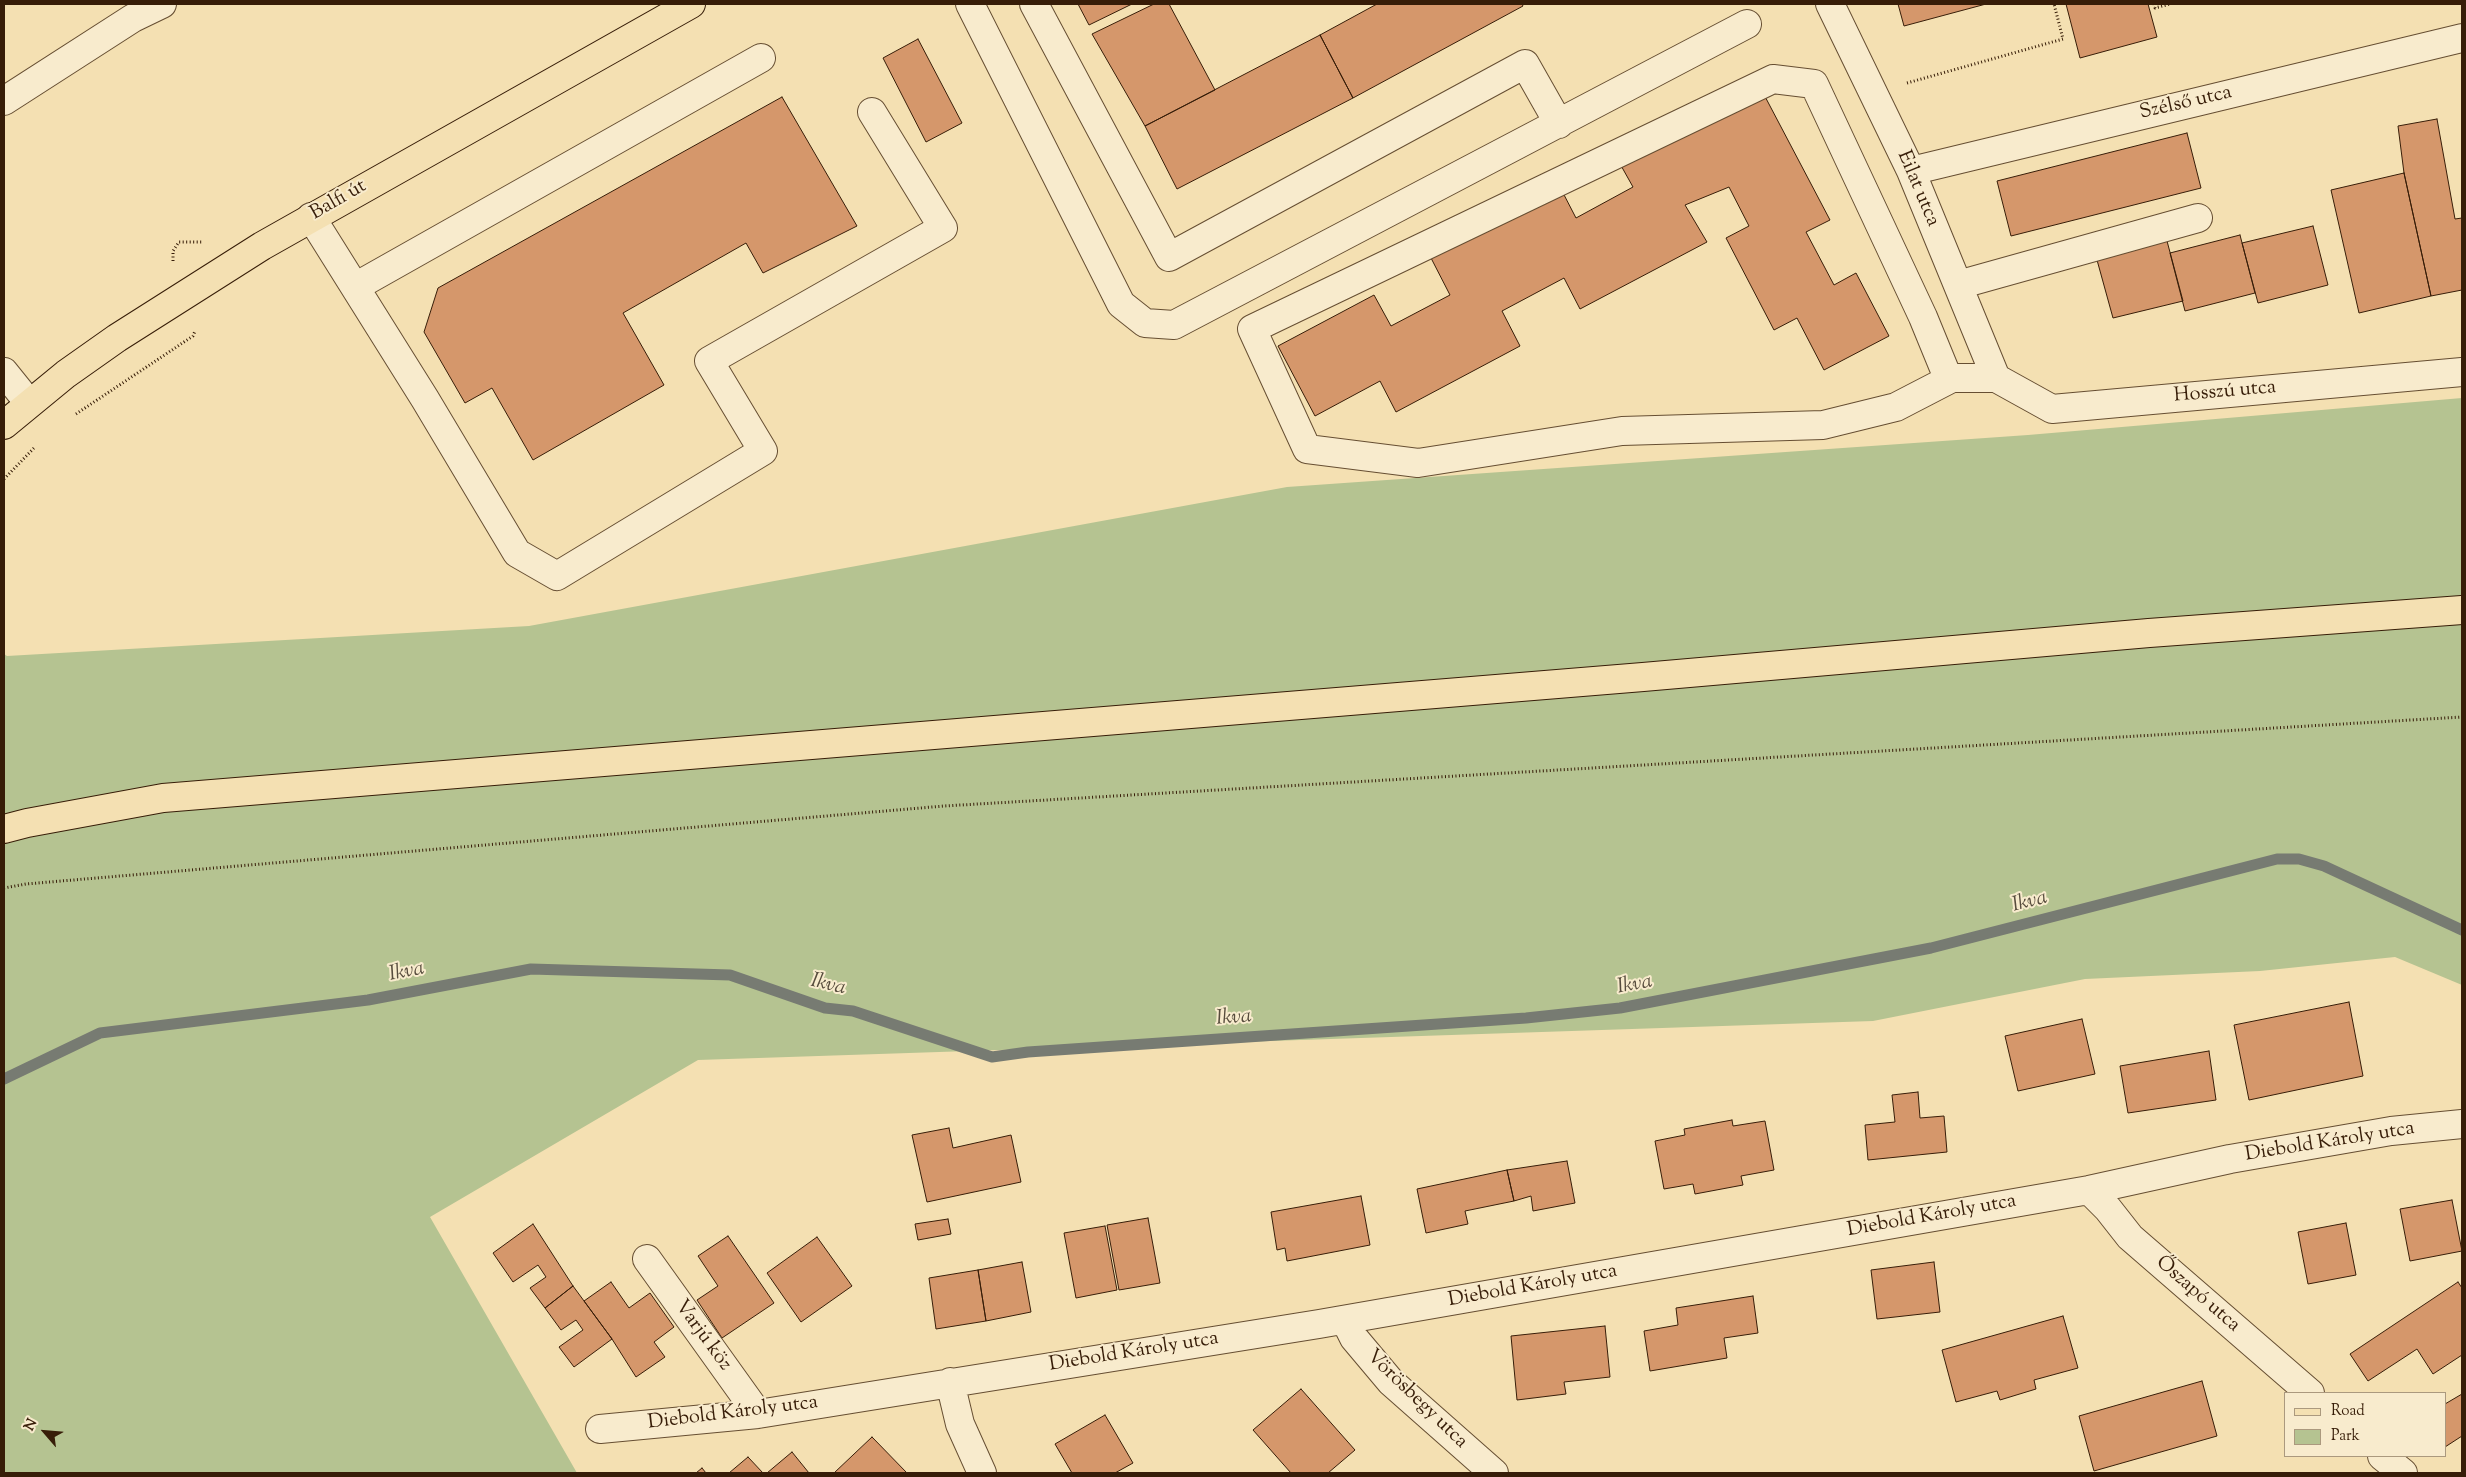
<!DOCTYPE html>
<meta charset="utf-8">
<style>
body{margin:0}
#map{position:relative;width:2466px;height:1477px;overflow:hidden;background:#f4e0b2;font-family:"Sorts Mill Goudy",serif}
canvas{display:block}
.frame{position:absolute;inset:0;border:5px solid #371d08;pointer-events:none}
.legend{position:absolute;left:2284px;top:1392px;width:162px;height:65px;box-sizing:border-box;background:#f8ebcd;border:1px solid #ab997e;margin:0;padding:6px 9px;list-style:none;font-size:15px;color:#371d08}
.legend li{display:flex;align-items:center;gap:10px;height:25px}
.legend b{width:25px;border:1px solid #ab997e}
.north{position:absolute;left:20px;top:1407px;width:50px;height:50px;-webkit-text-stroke:4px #f8ebcd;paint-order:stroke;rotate:297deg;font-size:14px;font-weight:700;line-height:20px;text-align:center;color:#371d08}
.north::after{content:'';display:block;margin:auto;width:18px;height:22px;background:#371d08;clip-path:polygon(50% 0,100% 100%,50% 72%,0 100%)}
</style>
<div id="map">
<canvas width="2466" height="1477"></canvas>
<div class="frame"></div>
<ul class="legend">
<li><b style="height:6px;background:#f4e0b2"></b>Road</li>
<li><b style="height:14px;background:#b5c391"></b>Park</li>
</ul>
<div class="north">N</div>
</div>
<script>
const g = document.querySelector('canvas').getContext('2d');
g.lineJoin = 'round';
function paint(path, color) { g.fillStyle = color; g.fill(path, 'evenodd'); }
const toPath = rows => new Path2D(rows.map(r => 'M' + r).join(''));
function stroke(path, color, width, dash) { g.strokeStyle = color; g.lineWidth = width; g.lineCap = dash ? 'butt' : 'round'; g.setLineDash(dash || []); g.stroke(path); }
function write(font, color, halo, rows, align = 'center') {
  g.font = font + ' "Sorts Mill Goudy",serif'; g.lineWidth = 4; g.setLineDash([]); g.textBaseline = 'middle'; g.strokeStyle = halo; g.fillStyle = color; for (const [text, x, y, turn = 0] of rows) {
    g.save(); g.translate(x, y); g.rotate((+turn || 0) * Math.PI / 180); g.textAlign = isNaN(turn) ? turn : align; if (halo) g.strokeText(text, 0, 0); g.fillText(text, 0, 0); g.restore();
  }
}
paint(toPath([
 [2462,398,2462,985,2395,957,2260,971,2085,979,1873,1021,698,1060,430,1217,577,1473,4,1473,4,654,7,656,529,626,1287,487,2028,435]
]), '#b5c391');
stroke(toPath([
 [4,1079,100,1033,368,1000,531,969,730,975,825,1008,853,1011,992,1057,1028,1052,1526,1018,1620,1008,1931,948,2277,859,2299,859,2324,866,2462,930]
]), '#777b72', 11);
const building = toPath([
 [1078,4,1132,4,1089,25,1078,4],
 [1154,4,1169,4,1215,90,1145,126,1092,34,1154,4],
 [1377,4,1522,4,1523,6,1353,98,1320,35,1377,4],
 [1898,4,1986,4,1904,26,1898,4],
 [2066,4,2148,4,2157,37,2080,58,2066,4],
 [1320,35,1353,98,1177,189,1145,126,1320,35],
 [918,39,962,123,926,142,883,58,918,39],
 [1760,87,1830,220,1806,232,1834,285,1856,273,1889,336,1824,370,1797,318,1774,330,1726,238,1749,226,1729,187,1685,205,1707,242,1580,309,1564,278,1502,311,1520,346,1396,412,1380,381,1315,416,1278,346,1374,295,1391,326,1450,295,1431,258,1561,189,1576,218,1633,187,1619,162,1760,87],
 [782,97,857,226,763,273,746,243,623,313,664,385,533,460,492,388,465,403,424,332,438,288,782,97],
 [2437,119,2455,219,2462,218,2462,290,2431,296,2404,173,2398,126,2437,119],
 [2187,133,2201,188,2011,236,1997,181,2187,133],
 [2404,173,2431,296,2359,313,2331,190,2404,173],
 [2313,226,2328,285,2258,303,2242,243,2313,226],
 [2240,235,2255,293,2185,311,2170,253,2240,235],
 [2167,241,2183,301,2113,318,2097,260,2167,241],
 [2349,1002,2363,1076,2249,1100,2234,1025,2349,1002],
 [2082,1019,2095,1074,2018,1091,2005,1036,2082,1019],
 [2209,1051,2216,1100,2128,1113,2120,1066,2209,1051],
 [1918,1092,1920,1118,1944,1116,1947,1152,1868,1160,1865,1125,1895,1122,1892,1095,1918,1092],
 [1732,1120,1733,1126,1765,1121,1774,1170,1741,1176,1743,1185,1695,1194,1693,1184,1664,1189,1655,1141,1685,1135,1684,1129,1732,1120],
 [949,1128,953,1148,1011,1135,1021,1182,927,1202,912,1135,949,1128],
 [1567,1161,1575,1203,1533,1211,1531,1196,1514,1201,1507,1170,1567,1161],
 [1507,1170,1514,1201,1465,1211,1468,1224,1426,1233,1417,1189,1507,1170],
 [1361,1196,1370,1245,1287,1261,1285,1248,1277,1250,1271,1212,1361,1196],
 [2452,1200,2462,1251,2410,1261,2400,1209,2452,1200],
 [1148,1218,1160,1283,1119,1290,1107,1225,1148,1218],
 [948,1219,951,1234,918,1240,915,1224,948,1219],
 [2346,1223,2356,1275,2308,1284,2298,1232,2346,1223],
 [533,1224,573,1286,545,1308,530,1288,546,1277,538,1265,513,1282,493,1253,533,1224],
 [1105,1226,1117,1290,1076,1298,1064,1233,1105,1226],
 [728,1236,774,1303,722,1338,697,1300,718,1286,698,1256,728,1236],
 [817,1237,852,1286,801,1322,767,1273,817,1237],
 [1022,1262,1031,1312,986,1321,978,1270,1022,1262],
 [1934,1262,1940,1312,1877,1319,1871,1270,1934,1262],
 [978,1270,986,1321,936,1329,929,1278,978,1270],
 [611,1282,629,1308,650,1293,674,1327,654,1342,665,1357,636,1377,612,1339,584,1301,611,1282],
 [2458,1282,2462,1288,2462,1355,2433,1374,2417,1349,2368,1381,2350,1354,2458,1282],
 [573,1286,612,1339,574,1367,559,1347,583,1330,576,1320,561,1330,545,1308,573,1286],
 [1753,1296,1758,1333,1724,1338,1727,1358,1650,1371,1644,1331,1678,1325,1676,1308,1753,1296],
 [2063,1316,2078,1368,2034,1380,2036,1389,2000,1400,1997,1391,1956,1402,1942,1350,2063,1316],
 [1605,1326,1610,1377,1564,1382,1566,1394,1517,1400,1511,1336,1605,1326],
 [2202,1381,2217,1436,2094,1471,2079,1416,2202,1381],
 [1301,1389,1355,1450,1328,1473,1291,1473,1253,1430,1301,1389],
 [2462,1394,2462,1436,2445,1447,2445,1404,2462,1394],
 [1105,1415,1133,1463,1115,1473,1072,1473,1055,1444,1105,1415],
 [872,1437,907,1473,834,1473,872,1437],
 [792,1452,809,1473,767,1473,792,1452],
 [748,1457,763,1473,729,1473,748,1457],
 [702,1468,706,1473,696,1473,702,1468]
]);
paint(building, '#d5976b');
stroke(building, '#371d08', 1);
const minor = toPath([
 [970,4,1121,304,1145,323,1174,325,1747,24],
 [1034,4,1169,257,1525,64,1559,124],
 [1830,4,1911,171,1996,378],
 [4,101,133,18,162,4],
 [1911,171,2462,38],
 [311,217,425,399,517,553,557,576,763,451,709,361,943,228,872,112],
 [1958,285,2198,218],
 [355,287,761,58],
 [4,372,29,403],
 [1952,378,1896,407,1823,425,1622,431,1418,463,1307,449,1252,329,1773,79,1814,84,1923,317,1948,378,1996,378,2052,409,2462,372],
 [2089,1190,2108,1209,2130,1237,2310,1393],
 [647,1259,758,1414],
 [1345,1320,1354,1338,1391,1382,1494,1473],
 [950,1382,960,1424,982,1473],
 [600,1429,758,1414,1319,1324,2089,1190,2230,1159,2391,1131,2462,1124],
 [2382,1456,2403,1473]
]);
const major = toPath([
 [4,425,66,374,117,338,262,246,691,4],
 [4,829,27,823,163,798,1643,677,2149,633,2462,610]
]);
stroke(minor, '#664e32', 30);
stroke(major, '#371d08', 30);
stroke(toPath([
 [2154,4,2155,8,2170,4],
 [1907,83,2063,39,2054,4],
 [173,261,173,251,179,242,202,242],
 [76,414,193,336,195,331],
 [4,479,34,448],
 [4,888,26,884,944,806,2462,717]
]), '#371d08', 3, [1, 2.5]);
stroke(minor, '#f8ebcd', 28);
stroke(major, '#f4e0b2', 28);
write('20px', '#371d08', '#f8ebcd', [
 ["Szélső utca",2186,104,-13],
 ["Eilat utca",1917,189,67],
 ["Balfi út",339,201,-30],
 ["Hosszú utca",2225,393,-5],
 ["Diebold Károly utca",2330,1143,-9],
 ["Diebold Károly utca",1932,1217,-10],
 ["Diebold Károly utca",1533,1287,-10],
 ["Őszapó utca",2197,1295,41],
 ["Varjú köz",702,1336,54],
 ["Diebold Károly utca",1134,1353,-9],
 ["Vörösbegy utca",1416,1400,44],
 ["Diebold Károly utca",733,1414,-7]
]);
write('italic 21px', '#574c3d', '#f8ebcd', [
 ["Ikva",2030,903,-14],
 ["Ikva",407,973,-11],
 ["Ikva",828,986,14],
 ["Ikva",1635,986,-10],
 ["Ikva",1234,1019,-4]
]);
</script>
